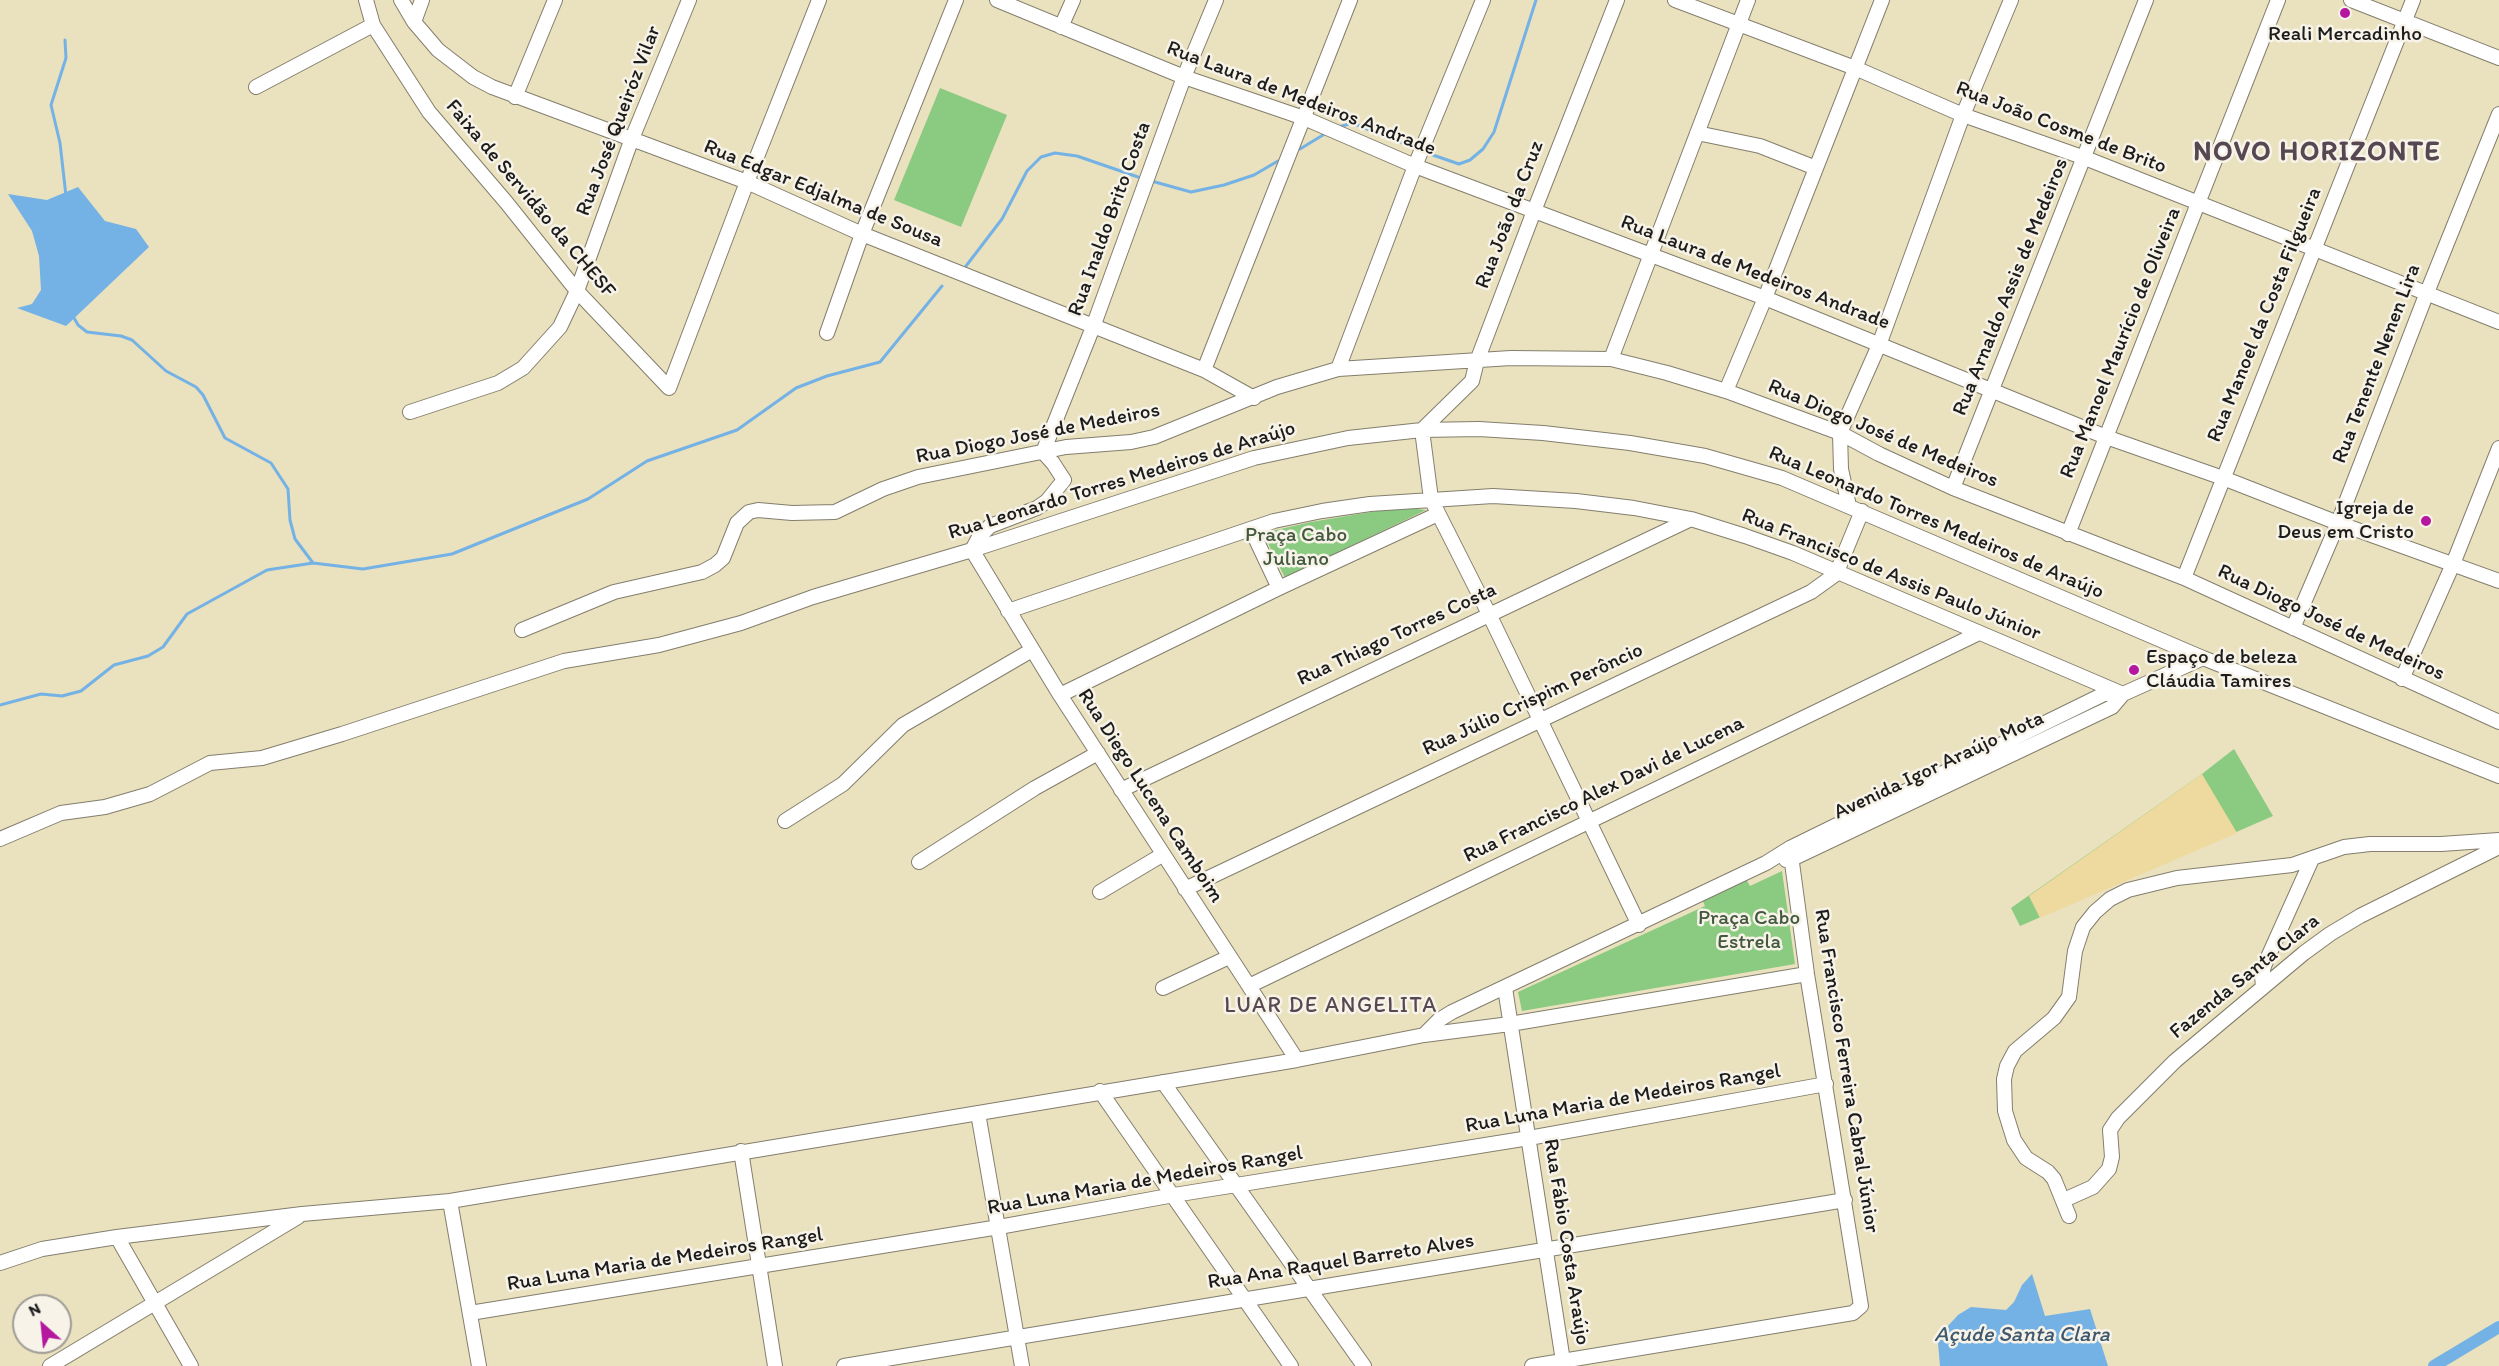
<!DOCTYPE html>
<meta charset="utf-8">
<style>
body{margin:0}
#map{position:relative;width:2499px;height:1366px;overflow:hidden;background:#eae1be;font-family:Itim,sans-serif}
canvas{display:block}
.north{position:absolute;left:12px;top:1294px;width:60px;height:60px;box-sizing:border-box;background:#f7f3e8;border:2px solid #9f9d96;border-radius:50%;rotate:333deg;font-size:16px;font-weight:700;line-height:24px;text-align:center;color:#1c1c1c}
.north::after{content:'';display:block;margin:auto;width:21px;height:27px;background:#b5179e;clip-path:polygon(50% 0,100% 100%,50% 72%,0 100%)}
</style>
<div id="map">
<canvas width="2499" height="1366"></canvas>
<div class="north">N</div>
</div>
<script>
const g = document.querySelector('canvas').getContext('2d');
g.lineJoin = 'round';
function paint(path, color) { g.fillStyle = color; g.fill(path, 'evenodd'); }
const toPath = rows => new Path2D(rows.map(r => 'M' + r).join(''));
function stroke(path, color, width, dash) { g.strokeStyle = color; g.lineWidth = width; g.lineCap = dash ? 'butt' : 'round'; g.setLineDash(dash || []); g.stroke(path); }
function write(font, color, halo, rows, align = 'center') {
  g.font = font + ' Itim,sans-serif'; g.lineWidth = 5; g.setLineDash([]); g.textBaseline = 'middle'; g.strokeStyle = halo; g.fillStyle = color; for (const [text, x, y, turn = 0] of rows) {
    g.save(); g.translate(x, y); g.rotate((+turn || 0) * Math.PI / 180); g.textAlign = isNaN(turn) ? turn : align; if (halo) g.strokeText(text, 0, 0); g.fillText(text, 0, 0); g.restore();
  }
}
paint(toPath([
 [940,88,1007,115,961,227,894,200],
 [1401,507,1426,510,1285,578,1263,533,1311,522],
 [2234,749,2273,816,2020,926,2011,908,2202,774],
 [1782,871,1795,964,1522,1011,1518,992,1705,906,1702,899,1745,877,1750,886]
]), '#8bca81');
paint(toPath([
 [2202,774,2237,833,2040,918,2029,896]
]), '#eeda9e');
paint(toPath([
 [78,187,105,221,136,229,149,247,66,326,17,308,32,304,41,290,39,256,32,231,8,194,47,200],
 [2032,1274,2045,1316,2090,1309,2108,1366,1940,1366,1938,1343,1946,1328,1958,1315,1971,1307,2006,1310,2014,1302,2022,1285]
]), '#74b2e6');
stroke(toPath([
 [65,40,66,58,51,105,60,143,66,196],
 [1339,127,1352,123,1413,147],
 [1300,149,1323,135],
 [1430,154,1459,164,1470,160,1483,149,1494,132,1536,0],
 [1155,182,1191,192,1224,185,1254,175,1278,161],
 [966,266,1002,219,1027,171,1041,157,1055,153,1077,156,1138,177],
 [73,316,78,325,87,332,121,336,132,340,166,371,196,387,203,395,225,438,271,463,288,489,290,520,295,539,313,563],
 [0,705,41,694,62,696,81,691,114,665,148,656,163,647,187,614,267,570,313,563,363,569,452,554,588,499,647,461,737,430,796,388,827,376,880,362,942,286]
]), '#74b2e6', 3);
stroke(toPath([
 [2434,1366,2499,1327]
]), '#74b2e6', 12);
const street = toPath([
 [401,0,414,22,438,50,473,77,492,87,747,182,862,234,1204,370,1254,398],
 [997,0,1184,77,1304,118,1415,166,1765,298,2106,437,2223,478,2338,523,2499,581],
 [1216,0,1184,77,1093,327,1043,452,1053,463,1064,480,1047,501,1037,508,990,526,979,537,972,550,1060,695,1297,1060],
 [1617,0,1534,211,1477,361,1472,381,1422,430,1431,499,1489,614,1639,925],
 [1675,0,1855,68,1963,115,2085,158,2499,322],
 [2351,0,2499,58],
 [414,22,422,0],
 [373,25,429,112,506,202,577,291,669,388,747,182,819,0],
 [1061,27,1073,0],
 [256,87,373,25,366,0],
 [515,97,555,0],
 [1697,133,1760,146,1816,168],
 [827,333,862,234,956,0],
 [1611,359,1748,0],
 [1338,369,1415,166,1483,0],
 [1204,370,1350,0],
 [1726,391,1765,298,1882,0],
 [410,412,498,383,523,368,560,327,577,291,631,141,689,0],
 [1953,488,2146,0],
 [1849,506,1841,469,1840,433,1879,345,1963,115,2011,0],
 [1251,529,1279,588],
 [2068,534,2278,0],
 [2184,578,2413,0],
 [1008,611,1274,521,1322,511,1370,504,1493,496,1576,501,1634,508,1691,519,1745,536,1793,553,2123,694],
 [2293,628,2338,523,2426,295,2499,114],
 [522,630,614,592,702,572,715,565,723,558,737,523,749,512,758,510,792,513,835,512,883,489,918,477,1066,447,1131,442,1154,437,1277,387,1338,369,1511,358,1611,359,1667,373,1726,391,1840,433,1879,454,1953,488,2184,578,2499,722],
 [2402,679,2453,564,2499,448],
 [1060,695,1279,588,1438,514],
 [1121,790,1691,519],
 [785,821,843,784,903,725,1032,650],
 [0,839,61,813,105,807,150,794,210,763,262,758,342,734,564,661,659,645,741,623,813,597,972,550,1254,458,1348,438,1422,430,1479,429,1543,433,1630,443,1705,456,1782,478,2203,658,2499,776],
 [1786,860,1792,859,2112,707,2123,694],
 [919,862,1035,788,1098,753],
 [1185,889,1811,592,1836,574,1862,511],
 [1100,892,1162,855],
 [1249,986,1979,633],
 [2263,987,2262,976,2264,966,2312,859],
 [1163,988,1229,957],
 [1505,988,1563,1361],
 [1424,1035,1439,1020,1452,1012,1766,863,1790,848,2104,694,2123,694,2203,658],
 [1163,1082,1364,1366],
 [1100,1091,1291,1366],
 [978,1113,1022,1366],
 [741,1151,775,1366],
 [2064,1200,2093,1187,2109,1169,2112,1157,2110,1130,2118,1118,2175,1061,2304,953,2330,934,2360,916,2499,847],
 [450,1201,479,1366],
 [2069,1216,2054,1179,2048,1172,2026,1158,2014,1140,2005,1111,2004,1079,2007,1066,2015,1051,2054,1018,2069,997,2075,951,2083,927,2095,912,2110,899,2128,890,2177,878,2292,865,2344,847,2370,844,2441,844,2499,840],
 [117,1237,191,1366],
 [0,1263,42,1249,117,1237,302,1214,450,1201,1297,1060,1424,1035,1510,1024,1807,974],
 [470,1313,999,1227,1174,1195,1529,1138,1826,1084],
 [50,1366,298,1217],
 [844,1366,1845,1200],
 [1532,1366,1853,1313,1861,1306,1807,974,1790,848]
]);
stroke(street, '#837e6d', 16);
stroke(street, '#fff', 14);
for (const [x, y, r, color] of [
 [2345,13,6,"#b5179e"],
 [2426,521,6,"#b5179e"],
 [2134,670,6,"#b5179e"]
]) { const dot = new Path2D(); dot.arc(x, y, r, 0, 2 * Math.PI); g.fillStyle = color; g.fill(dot); stroke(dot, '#f7f3e8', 2); }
write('21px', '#1c1c1c', '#f7f3e8', [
 ["Reali Mercadinho",2345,35],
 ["Igreja de",2414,509,"right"],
 ["Deus em Cristo",2414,533,"right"],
 ["Espaço de beleza",2146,658,"left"],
 ["Cláudia Tamires",2146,682,"left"]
]);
write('21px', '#1c1c1c', '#f7f3e8', [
 ["Rua Laura de Medeiros Andrade",1301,99,21],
 ["Rua José Queiróz Vilar",619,121,-69],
 ["Rua João Cosme de Brito",2061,128,21],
 ["Rua Edgar Edjalma de Sousa",823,194,22],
 ["Faixa de Servidão da CHESF",530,199,50],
 ["Rua João da Cruz",1510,215,-69],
 ["Rua Inaldo Brito Costa",1110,219,-70],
 ["Rua Laura de Medeiros Andrade",1755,273,21],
 ["Rua Arnaldo Assis de Medeiros",2011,287,-68],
 ["Rua Manoel da Costa Filgueira",2265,315,-68],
 ["Rua Manoel Maurício de Oliveira",2121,343,-68],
 ["Rua Tenente Nenen Lira",2377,364,-69],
 ["Rua Diogo José de Medeiros",1038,434,-11],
 ["Rua Diogo José de Medeiros",1883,434,23],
 ["Rua Leonardo Torres Medeiros de Araújo",1122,481,-17],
 ["Rua Leonardo Torres Medeiros de Araújo",1936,523,23],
 ["Rua Francisco de Assis Paulo Júnior",1891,575,22],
 ["Rua Diogo José de Medeiros",2331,623,25],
 ["Rua Thiago Torres Costa",1397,635,-25],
 ["Rua Júlio Crispim Perôncio",1533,700,-25],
 ["Avenida Igor Araújo Mota",1939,766,-25],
 ["Rua Francisco Alex Davi de Lucena",1604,790,-26],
 ["Rua Diego Lucena Camboim",1150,796,57],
 ["Fazenda Santa Clara",2245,977,-39],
 ["Rua Francisco Ferreira Cabral Júnior",1846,1071,81],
 ["Rua Luna Maria de Medeiros Rangel",1623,1099,-10],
 ["Rua Luna Maria de Medeiros Rangel",1145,1181,-10],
 ["Rua Fábio Costa Araújo",1566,1242,81],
 ["Rua Luna Maria de Medeiros Rangel",665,1260,-9],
 ["Rua Ana Raquel Barreto Alves",1341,1262,-9]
]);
write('21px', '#43593f', '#f7f3e8', [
 ["Praça Cabo",1296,536],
 ["Juliano",1296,560],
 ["Praça Cabo",1749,919],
 ["Estrela",1749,943]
]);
g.letterSpacing = '1.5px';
write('22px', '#564751', '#f7f3e8', [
 ["LUAR DE ANGELITA",1331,1006]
]);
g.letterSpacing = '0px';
write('italic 22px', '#3f586d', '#f7f3e8', [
 ["Açude Santa Clara",2022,1335]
]);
g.letterSpacing = '1.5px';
write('bold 27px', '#564751', '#f7f3e8', [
 ["NOVO HORIZONTE",2317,153]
]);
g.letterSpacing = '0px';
</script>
